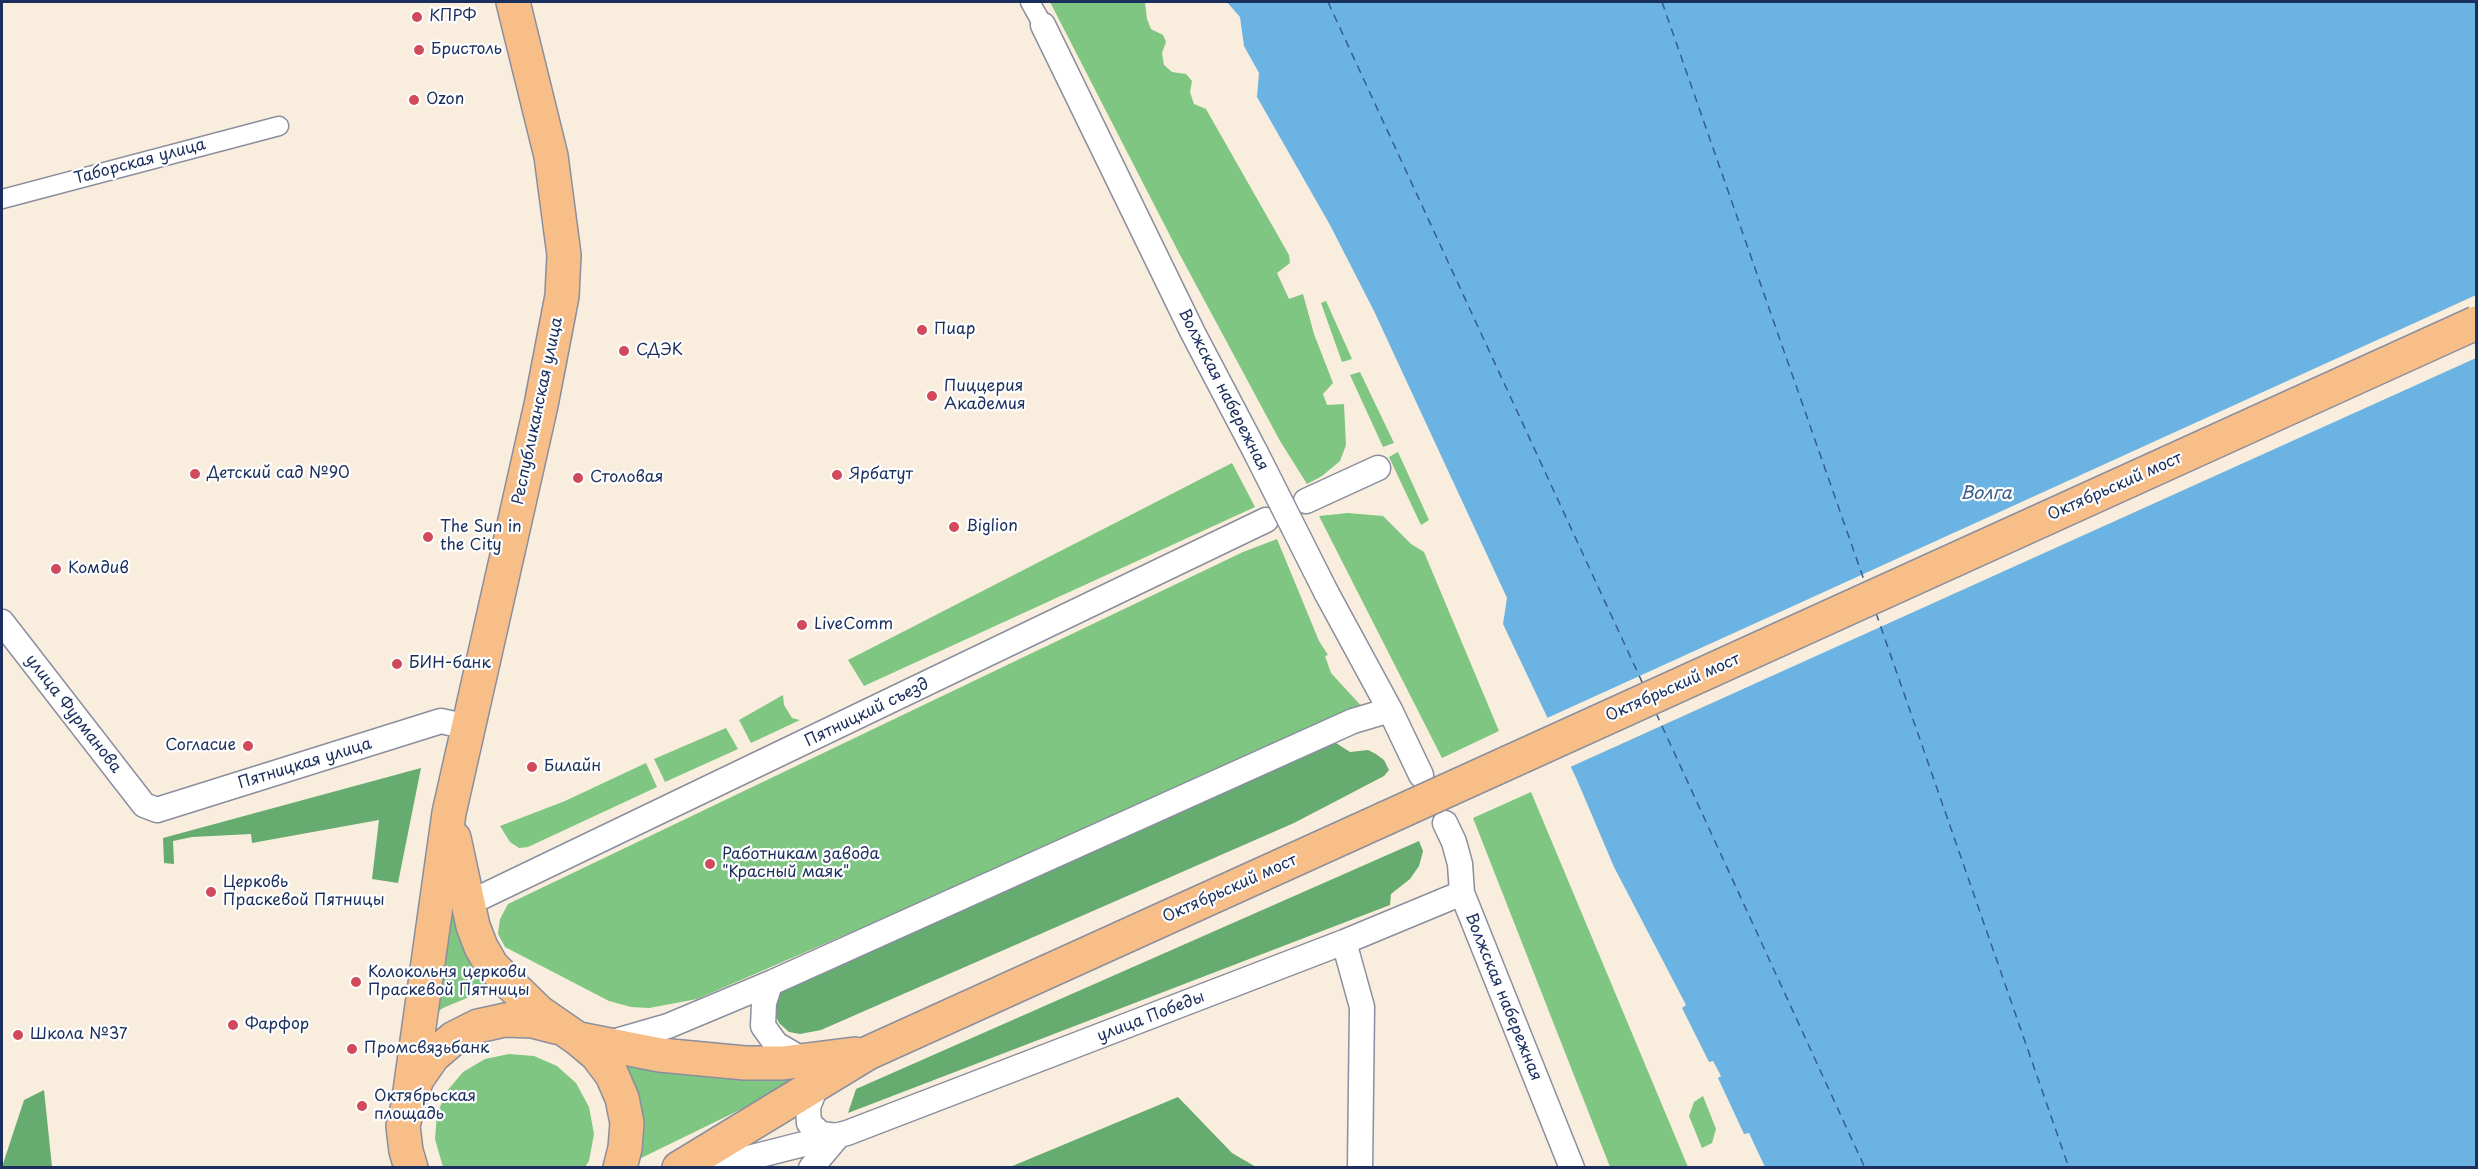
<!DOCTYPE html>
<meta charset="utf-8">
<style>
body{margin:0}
#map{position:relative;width:2478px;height:1169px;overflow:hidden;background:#f9eddd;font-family:"Playpen Sans",sans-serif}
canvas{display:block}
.frame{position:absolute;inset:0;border:3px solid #1b2f5e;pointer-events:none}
</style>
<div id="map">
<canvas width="2478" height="1169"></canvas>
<div class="frame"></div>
</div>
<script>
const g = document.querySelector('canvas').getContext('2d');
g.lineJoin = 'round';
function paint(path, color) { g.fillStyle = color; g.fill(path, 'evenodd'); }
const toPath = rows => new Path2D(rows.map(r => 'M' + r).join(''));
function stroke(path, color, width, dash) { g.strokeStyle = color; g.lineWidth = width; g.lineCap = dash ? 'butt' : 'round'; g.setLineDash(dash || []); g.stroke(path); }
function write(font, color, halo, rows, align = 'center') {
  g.font = font + ' "Playpen Sans",sans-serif'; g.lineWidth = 4.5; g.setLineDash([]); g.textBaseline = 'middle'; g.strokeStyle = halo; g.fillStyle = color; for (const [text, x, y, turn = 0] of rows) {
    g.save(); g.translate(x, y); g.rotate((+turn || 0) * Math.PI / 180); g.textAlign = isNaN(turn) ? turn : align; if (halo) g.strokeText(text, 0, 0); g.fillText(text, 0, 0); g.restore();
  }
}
paint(toPath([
 [1050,2,1145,2,1147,19,1151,29,1163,35,1166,42,1162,53,1164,65,1172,72,1186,74,1192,81,1190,92,1194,104,1206,109,1289,255,1290,263,1277,273,1289,299,1303,294,1314,334,1333,383,1323,394,1327,405,1344,404,1346,445,1340,461,1322,476,1307,484,1280,441,1180,255],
 [1326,301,1352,359,1342,362,1321,303],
 [1360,372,1394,443,1383,447,1350,375],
 [1398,452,1429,520,1421,525,1389,457],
 [1232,463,1255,507,864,686,848,660],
 [1348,513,1383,516,1411,544,1424,552,1499,731,1442,758,1319,516],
 [1277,539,1319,641,1328,655,1325,656,1331,673,1365,710,697,999,649,1008,631,1007,609,1001,505,947,498,934,500,919,508,904,1243,552],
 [783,695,784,705,792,718,800,720,751,743,739,720],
 [726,728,738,749,665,782,654,759],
 [646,763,657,787,528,847,519,848,510,842,500,826,565,801],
 [1531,792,1688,1167,1610,1167,1473,818],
 [444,895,509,993,474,995,443,1008,432,1016],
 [509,1054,534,1056,557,1066,576,1083,589,1107,594,1134,589,1161,585,1167,443,1167,435,1139,437,1114,447,1091,463,1072,485,1059],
 [622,1064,798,1075,795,1083,637,1160,643,1127,642,1110,638,1094],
 [1703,1096,1716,1129,1712,1143,1702,1148,1689,1116,1694,1102]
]), '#7ec682');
paint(toPath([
 [1336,743,1350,752,1368,750,1376,754,1384,760,1389,770,1384,776,1294,823,821,1030,800,1034,789,1032,779,1023,773,1010,782,984],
 [421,768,398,883,372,879,379,820,252,843,251,834,192,837,173,841,174,864,164,863,163,838],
 [1419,841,1423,851,1419,866,1410,879,1391,894,1390,905,848,1113,856,1089],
 [44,1090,52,1167,2,1167,24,1100],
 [1178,1097,1232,1153,1256,1167,1010,1167]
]), '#66ab70');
paint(toPath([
 [1227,2,2476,2,2476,1167,1765,1167,1749,1133,1744,1134,1718,1078,1721,1076,1713,1061,1709,1062,1682,1008,1686,1005,1614,867,1577,780,1503,624,1507,598,1374,311,1330,225,1257,97,1259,73,1244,46,1240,17]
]), '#6bb3e2');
paint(toPath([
 [2476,295,2476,358,1568,768,1545,719]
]), '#f9eddd');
stroke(toPath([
 [1328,2,1643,684],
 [1662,2,1865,583],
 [1876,613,2069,1168],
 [1656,713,1865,1168]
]), '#375d8c', 1.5, [8, 6]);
const pedestrian = toPath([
 [1030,2,1043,25],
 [2,199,279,126]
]);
const minor = toPath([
 [1043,25,1193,333,1256,453],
 [1306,501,1378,468],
 [1326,592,1390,710,1421,775],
 [2,622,144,805,157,810,441,721,468,727],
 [1445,823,1454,842,1460,864,1462,893,1572,1168],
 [467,904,1266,520],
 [1344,942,1362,1007,1360,1168],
 [770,984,764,1003,763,1026,776,1044,805,1061],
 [609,1043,668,1026,773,982,1353,721,1390,710],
 [823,1082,814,1092,808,1107,809,1123,821,1134,838,1136],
 [709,1168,847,1133,1344,942,1462,893],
 [811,1168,838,1136]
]);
const primary = toPath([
 [454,838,473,926,481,947,492,966,539,1012,578,1039,597,1055,612,1075,622,1098,627,1123,625,1148,620,1168],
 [579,1039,660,1055,745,1063,783,1063,855,1054],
 [408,1105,449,813,541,405,562,296,564,255,551,156,513,2],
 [411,1168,406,1151,403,1126,408,1105,417,1079,433,1056,454,1038,478,1026,505,1020,533,1021,556,1027],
 [679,1168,868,1053,1384,819]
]);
stroke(pedestrian, '#8a8e9e', 21);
stroke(minor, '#8a8e9e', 27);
stroke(primary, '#8a8e9e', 36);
stroke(pedestrian, '#fff', 18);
stroke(minor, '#fff', 24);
stroke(primary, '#f7be88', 33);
const minorBridge = toPath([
 [1256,453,1326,592]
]);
const primaryBridge = toPath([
 [1384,819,2476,323]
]);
stroke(minorBridge, '#8a8e9e', 27, []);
stroke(primaryBridge, '#8a8e9e', 36, []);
stroke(minorBridge, '#fff', 24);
stroke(primaryBridge, '#f7be88', 33);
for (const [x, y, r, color] of [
 [417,17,6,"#d1495b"],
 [419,50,6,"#d1495b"],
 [414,100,6,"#d1495b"],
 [922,330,6,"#d1495b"],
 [624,351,6,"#d1495b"],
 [932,396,6,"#d1495b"],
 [195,474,6,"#d1495b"],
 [837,475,6,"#d1495b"],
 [578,478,6,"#d1495b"],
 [954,527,6,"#d1495b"],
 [428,537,6,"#d1495b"],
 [56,569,6,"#d1495b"],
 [802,625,6,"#d1495b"],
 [397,664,6,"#d1495b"],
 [248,746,6,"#d1495b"],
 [532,767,6,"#d1495b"],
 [710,864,6,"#d1495b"],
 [211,892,6,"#d1495b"],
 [356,982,6,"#d1495b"],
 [233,1025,6,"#d1495b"],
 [18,1035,6,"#d1495b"],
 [352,1049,6,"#d1495b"],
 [362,1106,6,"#d1495b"]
]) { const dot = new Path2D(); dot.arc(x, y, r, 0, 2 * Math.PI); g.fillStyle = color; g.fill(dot); stroke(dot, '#fff', 2); }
write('16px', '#1b2f5e', '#fff', [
 ["КПРФ",429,17],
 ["Бристоль",431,50],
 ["Ozon",426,100],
 ["Пиар",934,330],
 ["СДЭК",636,351],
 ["Пиццерия",944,387],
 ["Академия",944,405],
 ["Детский сад №90",207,474],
 ["Ярбатут",849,475],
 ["Столовая",590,478],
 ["Biglion",966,527],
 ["The Sun in",440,528],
 ["the City",440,546],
 ["Комдив",68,569],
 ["LiveComm",814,625],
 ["БИН-банк",409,664],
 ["Согласие",236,746,"right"],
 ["Билайн",544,767],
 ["Работникам завода",722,855],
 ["\"Красный маяк\"",722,873],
 ["Церковь",223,883],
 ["Праскевой Пятницы",223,901],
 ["Колокольня церкови",368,973],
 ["Праскевой Пятницы",368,991],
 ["Фарфор",245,1025],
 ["Школа №37",30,1035],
 ["Промсвязьбанк",364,1049],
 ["Октябрьская",374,1097],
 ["площадь",374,1115]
], 'left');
write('16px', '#1b2f5e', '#fff', [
 ["Таборская улица",140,162,-15],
 ["Волжская набережная",1223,390,63],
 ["Республиканская улица",538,411,-78],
 ["Октябрьский мост",2115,487,-24],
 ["Октябрьский мост",1673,688,-24],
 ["Пятницкий съезд",867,713,-26],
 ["улица Фурманова",73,714,52],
 ["Пятницкая улица",305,764,-17],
 ["Октябрьский мост",1230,889,-24],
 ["Волжская набережная",1503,997,68],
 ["улица Победы",1151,1017,-21]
]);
write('italic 18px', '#375d8c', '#fff', [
 ["Волга",1986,494]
]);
</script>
